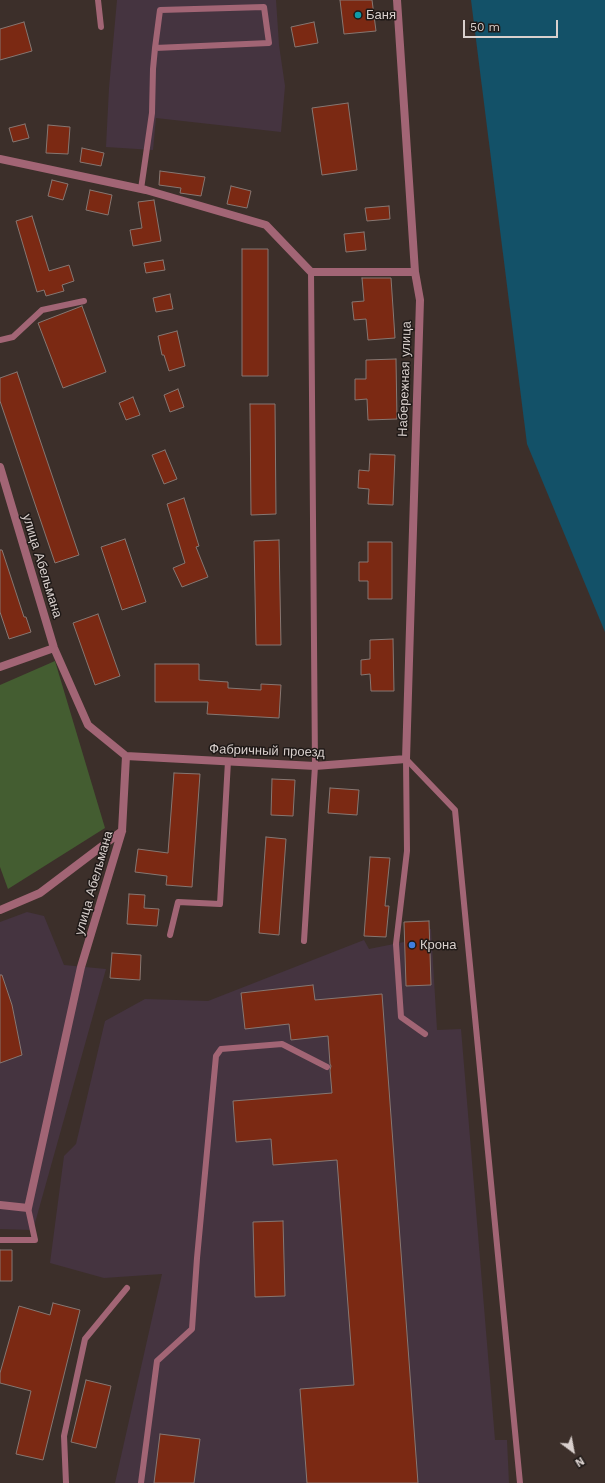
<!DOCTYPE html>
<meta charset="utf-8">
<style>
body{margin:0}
#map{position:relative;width:605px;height:1483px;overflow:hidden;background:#3c2f2a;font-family:"Work Sans",sans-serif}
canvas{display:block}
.north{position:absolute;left:553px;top:1431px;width:40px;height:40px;-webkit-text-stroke:3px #1f1917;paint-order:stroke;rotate:148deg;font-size:11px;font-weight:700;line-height:16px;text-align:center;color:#d9d0cd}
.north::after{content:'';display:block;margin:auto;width:14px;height:18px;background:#d9d0cd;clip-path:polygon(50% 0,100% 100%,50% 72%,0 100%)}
.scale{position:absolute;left:463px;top:20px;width:95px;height:18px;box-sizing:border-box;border:2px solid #d9d0cd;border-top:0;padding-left:5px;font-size:12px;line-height:14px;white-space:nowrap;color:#d9d0cd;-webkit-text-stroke:3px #1f1917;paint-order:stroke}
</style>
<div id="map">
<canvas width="605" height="1483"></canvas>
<div class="north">N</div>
<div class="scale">50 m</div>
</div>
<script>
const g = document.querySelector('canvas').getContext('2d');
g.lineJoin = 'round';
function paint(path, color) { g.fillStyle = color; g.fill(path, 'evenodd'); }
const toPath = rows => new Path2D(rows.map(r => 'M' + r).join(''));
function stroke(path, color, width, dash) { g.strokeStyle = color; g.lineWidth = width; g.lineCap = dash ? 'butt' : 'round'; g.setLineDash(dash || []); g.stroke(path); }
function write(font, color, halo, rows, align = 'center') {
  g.font = font + ' "Work Sans",sans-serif'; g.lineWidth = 3; g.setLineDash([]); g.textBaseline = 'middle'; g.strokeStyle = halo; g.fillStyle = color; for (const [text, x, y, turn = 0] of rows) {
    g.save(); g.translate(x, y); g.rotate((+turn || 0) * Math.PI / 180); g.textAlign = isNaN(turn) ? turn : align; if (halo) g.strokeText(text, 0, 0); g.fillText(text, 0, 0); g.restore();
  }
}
paint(toPath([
 [117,0,276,0,279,45,285,86,281,132,156,118,153,150,106,147,109,88],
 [27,912,44,916,64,965,106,969,33,1230,0,1229,0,922],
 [431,929,437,1030,461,1029,495,1440,507,1440,509,1483,115,1483,162,1274,104,1278,50,1263,64,1156,76,1144,105,1021,145,999,208,1001,364,940,369,949,404,942,404,931]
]), '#453440');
paint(toPath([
 [55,661,105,828,8,889,0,867,0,685]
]), '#445d31');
paint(toPath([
 [471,0,605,0,605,632,527,444]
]), '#135168');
const building = toPath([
 [340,0,372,0,376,31,344,34,340,0],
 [24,22,32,51,0,60,0,29,24,22],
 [314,22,318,43,295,47,291,27,314,22],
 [348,103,357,170,322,175,312,108,348,103],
 [25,124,29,138,13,142,9,128,25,124],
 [48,125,70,127,68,154,46,153,48,125],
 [82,148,104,153,101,166,80,162,82,148],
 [160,171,205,177,201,196,180,193,181,188,159,185,160,171],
 [52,180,68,184,63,200,48,196,52,180],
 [231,186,251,191,247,208,227,204,231,186],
 [90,190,112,195,108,215,86,210,90,190],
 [154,200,161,241,133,246,130,230,142,228,138,202,154,200],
 [389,206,390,219,367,221,365,208,389,206],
 [32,216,49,271,69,265,74,281,62,285,64,291,46,296,44,290,37,292,16,221,32,216],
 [364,232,366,250,346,252,344,234,364,232],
 [242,249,268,249,268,376,242,376,242,249],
 [163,260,165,270,146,273,144,263,163,260],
 [362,278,391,278,395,338,368,340,366,319,354,320,352,302,364,301,362,278],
 [170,294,173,309,156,312,153,298,170,294],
 [82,306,106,372,63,388,38,323,82,306],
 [177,331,185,366,169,371,164,355,162,355,158,336,177,331],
 [396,359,397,419,368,420,367,399,355,400,355,379,366,379,366,360,396,359],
 [17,372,79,555,55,563,0,401,0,378,17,372],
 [178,389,184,407,170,412,164,395,178,389],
 [133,397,140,415,126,420,119,403,133,397],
 [250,404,275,404,276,514,251,515,250,404],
 [165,450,177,479,164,484,152,455,165,450],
 [370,454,395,455,393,505,368,504,369,489,358,488,359,470,369,471,370,454],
 [184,498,199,546,196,547,208,577,182,587,173,568,185,563,167,504,184,498],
 [125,539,146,602,122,610,101,547,125,539],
 [279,540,281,645,256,645,254,541,279,540],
 [368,542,392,542,392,599,368,599,368,581,359,581,359,562,368,562,368,542],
 [0,550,2,550,24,617,26,617,31,632,9,639,0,612,0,550],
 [98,614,120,676,95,685,73,623,98,614],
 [393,639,394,691,371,691,370,674,361,675,361,660,370,659,370,640,393,639],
 [155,664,199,664,199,680,228,682,228,688,261,690,261,684,281,685,279,718,207,714,208,702,155,702,155,664],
 [174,773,200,774,192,887,166,885,167,876,135,872,138,849,168,853,174,773],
 [272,779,295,780,293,816,271,815,272,779],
 [330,788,359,790,357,815,328,813,330,788],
 [266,837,286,839,279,935,259,933,266,837],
 [370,857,390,858,385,906,389,906,386,937,364,936,370,857],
 [129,894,145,895,144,908,159,909,157,926,127,924,129,894],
 [429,921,431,985,406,986,404,922,429,921],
 [112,953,141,955,140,980,110,978,112,953],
 [0,975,2,975,12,1005,22,1055,0,1063,0,975],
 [313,985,315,1000,382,994,418,1483,307,1483,300,1389,354,1385,337,1160,273,1165,271,1139,236,1142,233,1101,332,1093,330,1070,331,1066,330,1064,328,1036,291,1040,289,1024,245,1029,241,993,313,985],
 [283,1221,285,1296,255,1297,253,1222,283,1221],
 [0,1250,12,1250,12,1281,0,1281,0,1250],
 [53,1303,80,1310,43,1460,16,1454,31,1391,0,1383,0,1373,19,1306,50,1315,53,1303],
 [86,1380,111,1386,96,1448,71,1442,86,1380],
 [160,1434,200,1439,194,1483,154,1483,160,1434]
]);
paint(building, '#7b2913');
stroke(building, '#867772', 1);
stroke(toPath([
 [98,0,101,27],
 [141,189,152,113,153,69,155,48,160,10,264,7,269,43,155,48],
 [0,340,13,337,42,310,84,301],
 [406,759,455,810,520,1483],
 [406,759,407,851,396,944,401,1017,425,1034],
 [170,935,178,902,220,904,228,761],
 [304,941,315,766,311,272],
 [0,1240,35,1240,28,1208],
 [66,1483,64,1436,85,1339,127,1288],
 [141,1483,157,1361,192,1329,197,1258,216,1056,221,1049,282,1044,327,1067]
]), '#a26575', 6);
stroke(toPath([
 [0,159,146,190,266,225,311,272,415,272],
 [0,467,54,648,88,725,126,756,122,831,81,967,28,1208,0,1205],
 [0,667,54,648],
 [126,756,315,766,406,759,420,300,415,272,397,0],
 [0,910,40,893,122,831]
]), '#a26575', 8);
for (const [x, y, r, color] of [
 [358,15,4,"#0f9aa8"],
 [412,945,4,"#3f7fe0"]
]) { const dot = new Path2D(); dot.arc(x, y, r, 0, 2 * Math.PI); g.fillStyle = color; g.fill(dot); stroke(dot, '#1f1917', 1.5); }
write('13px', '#d9d0cd', '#1f1917', [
 ["Баня",366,15],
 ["Крона",420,945]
], 'left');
write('13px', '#d9d0cd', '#1f1917', [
 ["Набережная улица",405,379,-88],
 ["улица Абельмана",42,566,73],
 ["Фабричный проезд",267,751,2],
 ["улица Абельмана",94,883,-74]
]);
</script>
